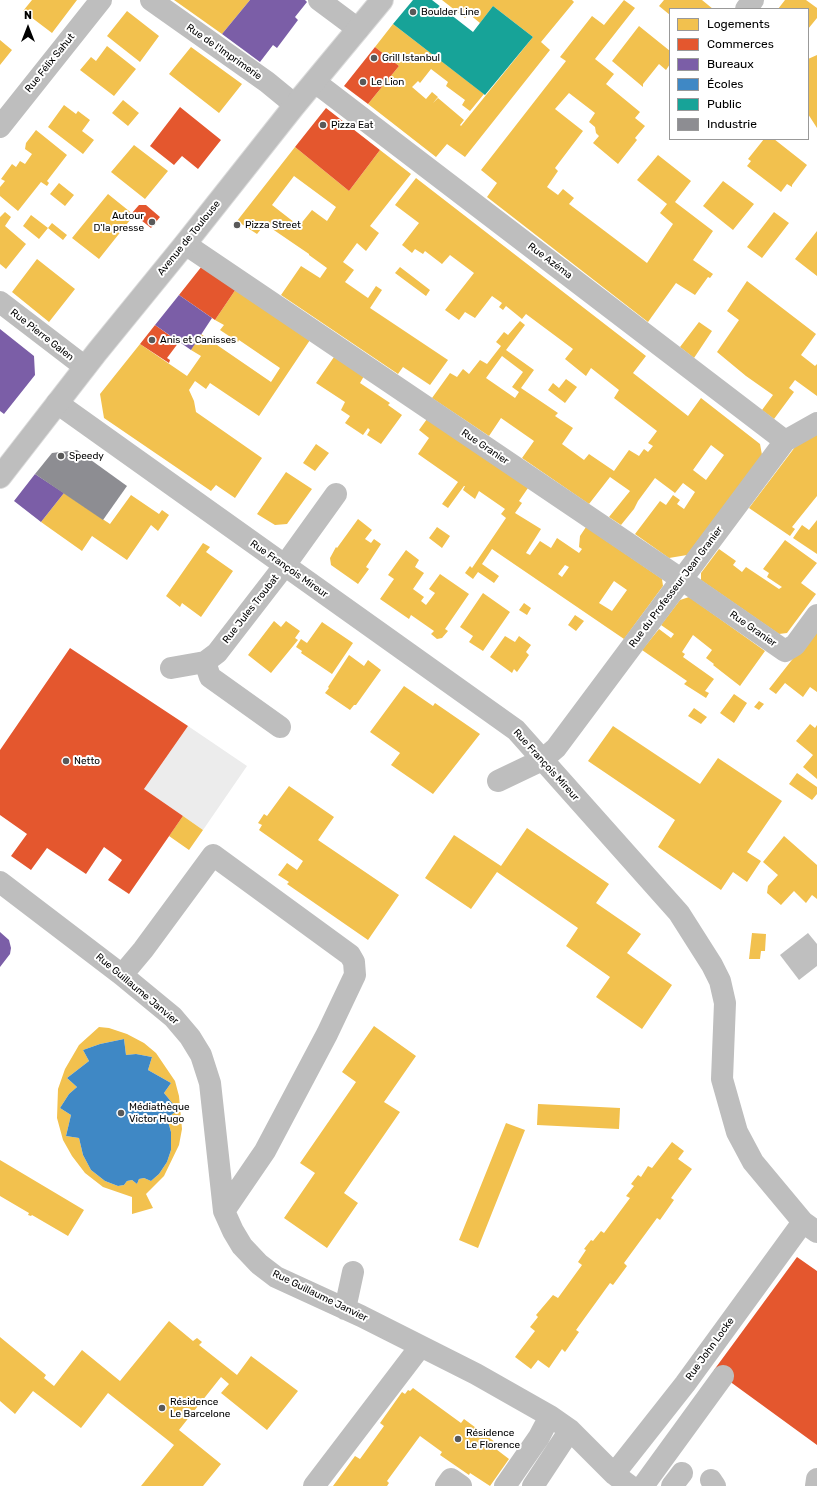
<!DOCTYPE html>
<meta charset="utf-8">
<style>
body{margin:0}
#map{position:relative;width:817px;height:1486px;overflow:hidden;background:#fff;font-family:Rubik,sans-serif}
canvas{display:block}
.legend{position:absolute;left:669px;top:8px;width:140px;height:132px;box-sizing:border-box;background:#fff;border:1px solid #999;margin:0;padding:5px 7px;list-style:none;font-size:12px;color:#000}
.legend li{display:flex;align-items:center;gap:8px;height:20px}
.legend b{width:20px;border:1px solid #999}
.north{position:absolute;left:8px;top:8px;width:40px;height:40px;-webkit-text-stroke:3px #fff;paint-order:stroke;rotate:0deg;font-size:11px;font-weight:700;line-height:16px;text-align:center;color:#000}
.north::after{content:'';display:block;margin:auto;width:14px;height:18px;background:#000;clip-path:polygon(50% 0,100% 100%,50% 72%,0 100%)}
</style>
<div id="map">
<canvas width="817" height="1486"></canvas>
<ul class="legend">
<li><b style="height:11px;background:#f2c14e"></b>Logements</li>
<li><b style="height:11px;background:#e4572e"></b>Commerces</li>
<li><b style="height:11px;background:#7b5ea7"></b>Bureaux</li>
<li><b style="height:11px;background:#3f88c5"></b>Écoles</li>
<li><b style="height:11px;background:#17a398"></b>Public</li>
<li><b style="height:11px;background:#8d8d92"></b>Industrie</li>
</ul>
<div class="north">N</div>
</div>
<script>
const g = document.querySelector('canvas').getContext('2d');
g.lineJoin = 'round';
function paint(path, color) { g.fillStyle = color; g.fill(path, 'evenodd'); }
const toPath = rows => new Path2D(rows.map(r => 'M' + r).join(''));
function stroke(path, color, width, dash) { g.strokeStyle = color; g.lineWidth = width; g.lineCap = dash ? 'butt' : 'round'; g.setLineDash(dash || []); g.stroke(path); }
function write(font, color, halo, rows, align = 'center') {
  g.font = font + ' Rubik,sans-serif'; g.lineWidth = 4; g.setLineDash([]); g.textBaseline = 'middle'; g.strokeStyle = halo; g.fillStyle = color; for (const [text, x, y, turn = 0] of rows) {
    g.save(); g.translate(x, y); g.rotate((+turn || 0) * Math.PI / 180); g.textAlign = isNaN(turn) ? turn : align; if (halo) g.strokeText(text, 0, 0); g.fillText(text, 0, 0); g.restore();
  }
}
paint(toPath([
 [188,726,247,766,203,830,144,789]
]), '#ececec');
paint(toPath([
 [808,933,817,944,817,966,799,980,780,955]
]), '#bfbfbf');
paint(toPath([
 [32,0,77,0,52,33,23,11],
 [174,0,250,0,222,34],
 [442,0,572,0,574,2,541,42,550,50,465,157,447,144,436,157,368,104,399,66,375,47,393,24,484,94,470,111,462,105,465,100,446,86,448,82,431,69,420,83,418,81,412,87,426,99,432,92,438,97,433,103,438,98,464,120,460,125,461,126,533,37,493,6,480,23,469,14,465,18],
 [624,0,635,8,595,59,614,74,606,84,640,112,635,118,645,126,635,138,637,140,618,164,593,143,599,136,596,133,595,127,589,122,595,113,569,93,555,109,583,131,555,168,558,171,547,187,558,195,563,189,574,198,569,204,647,263,673,224,660,213,667,204,637,180,658,155,691,181,675,202,713,231,693,260,713,274,710,278,708,277,695,295,676,283,648,322,487,197,497,183,481,170,566,61,560,57,592,16,604,25],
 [664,0,702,0,713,9,670,9,670,15,659,6],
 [785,0,806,0,817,8,817,18,808,29,808,9,778,9],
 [127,11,159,36,140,62,107,36],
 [639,26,670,51,670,64,666,70,659,64,643,84,643,87,612,61],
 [0,40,12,50,0,65],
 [107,46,136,69,114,96,80,70,91,57,96,61],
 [191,47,242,84,219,113,169,74],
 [817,55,817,128,808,114,808,59],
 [123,100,139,113,128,126,112,113],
 [64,105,76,114,78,111,90,120,82,131,94,140,83,154,48,127],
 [36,130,67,155,47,181,49,183,47,186,41,182,18,211,0,196,0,187,5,181,1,179,12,164,16,167,20,161,25,164,32,154,25,149,26,143],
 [764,139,774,139,807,165,792,185,792,187,787,184,781,192,747,166,751,161,748,159],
 [134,145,168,171,145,199,111,172],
 [295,147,349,191,380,150,411,174,370,226,379,233,366,251,357,243,343,262,354,270,345,282,368,298,376,286,382,290,370,308,448,360,430,385,403,367,398,374,281,295,301,266,320,278,327,268,309,255,309,254,265,224,257,234,237,221],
 [294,176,336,207,327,221,312,210,299,226,272,205],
 [416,178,646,356,633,373,688,416,701,398,760,444,762,455,687,555,669,558,635,534,660,501,666,505,673,495,680,500,677,504,684,509,695,492,683,483,675,493,655,478,638,501,634,509,621,525,609,517,630,491,610,477,589,504,522,458,534,441,501,418,489,436,432,398,450,373,457,377,463,369,469,374,480,360,487,364,501,346,496,342,504,332,508,335,520,321,525,325,506,350,534,370,521,388,558,413,555,416,573,428,562,444,584,460,589,454,614,471,629,450,639,456,644,449,648,452,653,446,648,443,657,431,614,398,619,390,591,368,586,376,565,359,573,349,526,314,522,319,506,306,503,310,499,307,502,303,492,296,475,318,465,312,459,320,445,310,474,273,450,255,442,264,425,251,423,254,415,249,412,253,402,245,419,223,395,205],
 [502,356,523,372,512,387,519,392,515,398,486,378],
 [711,445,724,455,706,480,693,470],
 [723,181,754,204,733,230,703,206],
 [59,183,74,195,65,206,50,194],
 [108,194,134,215,99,259,72,238],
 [5,212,11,217,5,226,26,244,6,269,0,264,0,217],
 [774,212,789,223,762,258,747,247],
 [31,215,48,228,52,223,67,235,63,240,48,228,39,239,23,226],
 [817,231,817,276,795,259],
 [37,259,75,289,49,322,12,292],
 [400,267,430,290,426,296,395,273],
 [747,281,816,334,801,355,815,366,817,364,817,396,795,380,789,388,794,392,774,419,762,410,773,395,746,376,717,352,739,320,727,311],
 [236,289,310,340,259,416,210,383,206,389,195,381,189,390,194,401,196,412,262,458,235,498,216,485,211,491,104,418,100,394,140,344,187,376,201,356,191,350,201,334,271,382,280,368,239,340,238,342,220,330,224,325,215,320],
 [699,322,712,331,694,358,680,347],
 [334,357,364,376,360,383,390,403,388,405,402,415,381,444,367,435,370,430,368,428,363,435,345,423,350,416,341,410,345,402,316,383],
 [566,379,577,387,565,403,548,390,553,383,559,388],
 [427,419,528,488,519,501,522,503,515,513,541,529,526,553,530,555,540,541,551,548,557,538,579,553,582,549,579,547,580,536,586,527,662,579,663,586,624,639,492,549,482,564,499,576,494,583,478,572,473,579,465,573,470,566,472,568,506,518,501,514,505,509,479,491,475,499,463,490,465,486,464,486,448,508,442,504,458,482,418,454,429,438,419,430],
 [565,565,569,567,562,577,558,574],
 [614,581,627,590,612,611,599,603],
 [817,434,817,496,792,527,795,529,790,536,749,508,795,447],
 [316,444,329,453,315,471,303,463],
 [286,472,312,489,287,524,275,525,257,514],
 [64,493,110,524,131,495,159,514,162,510,169,515,158,531,151,525,127,560,92,536,82,551,41,522],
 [358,519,372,530,365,539,371,543,374,539,381,544,366,567,369,569,358,584,331,565,330,558,336,547,337,548],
 [817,520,817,554,793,538,802,525,809,530],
 [437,527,450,536,442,548,429,538],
 [785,540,817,563,801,583,816,594,787,633,779,634,701,580,701,573,719,549,736,561,733,565,742,572,746,567,779,589,782,587,767,577,769,573,763,569],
 [203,543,210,547,206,552,233,571,201,617,182,603,180,607,166,596],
 [406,550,419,560,415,567,424,573,413,589,424,597,421,601,426,605,435,593,429,589,440,574,469,594,445,629,448,631,442,638,437,639,431,634,434,631,411,615,409,619,380,599,394,579,388,575],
 [483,593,510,612,483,651,469,642,473,636,460,627],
 [689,597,765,651,740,686,713,665,714,664,706,658,712,650,693,635,682,652,685,654,683,657,714,679,705,691,709,693,706,698,684,684,687,681,642,650,659,629,671,638,674,634,661,625,680,600],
 [524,603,531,608,527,615,519,610],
 [575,615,584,621,576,631,568,625],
 [274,621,281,627,286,621,300,631,295,638,298,640,271,673,248,655],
 [322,622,353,643,332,674,301,653,302,651,296,647,301,639,307,643],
 [817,628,817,692,810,687,803,697,785,683,776,694,769,689],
 [505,636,515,642,519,636,531,645,526,652,529,655,517,672,514,669,512,673,490,657],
 [349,655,364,666,368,660,381,670,356,705,354,705,350,710,325,693,329,688,328,687],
 [404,686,433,706,435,703,480,734,433,794,391,765,400,753,370,732],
 [734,694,747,703,734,723,720,713],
 [759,701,764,704,759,710,754,707],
 [694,708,707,717,701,724,688,716],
 [810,724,815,728,817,725,817,779,803,767,813,755,796,741],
 [613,726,700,784,718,758,782,801,747,852,761,861,747,882,733,872,721,890,658,847,675,820,588,761],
 [797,773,817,787,817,794,812,800,789,784],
 [289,786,334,817,318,840,399,895,368,940,287,884,289,882,278,875,287,863,297,870,303,861,259,830,262,825,258,823,264,814,267,816],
 [183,816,203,830,189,850,169,836],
 [527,828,609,884,596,903,641,934,627,953,672,985,642,1029,596,997,610,977,566,946,578,928,497,872,471,909,425,878,454,835,501,866],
 [784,836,817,865,817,899,812,895,806,903,794,891,781,905,767,893,768,886,778,875,763,862],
 [752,933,766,934,765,951,761,951,760,959,749,959],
 [374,1026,416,1056,384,1102,400,1112,344,1193,358,1203,327,1248,284,1218,315,1173,300,1163,356,1082,342,1072],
 [99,1027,109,1028,127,1034,144,1043,156,1053,175,1081,179,1096,182,1129,179,1145,164,1176,146,1194,153,1208,132,1214,132,1197,103,1187,85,1173,72,1156,63,1140,57,1118,58,1089,65,1069,79,1045],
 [124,1039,126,1055,136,1054,152,1057,148,1070,171,1083,164,1093,178,1110,167,1118,171,1132,171,1150,167,1162,159,1174,151,1181,144,1178,139,1179,137,1184,132,1180,127,1181,124,1185,118,1186,105,1181,91,1170,83,1155,79,1138,66,1136,71,1115,60,1108,69,1094,77,1087,67,1078,89,1061,83,1050,100,1044],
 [538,1104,620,1108,619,1129,537,1125],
 [506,1123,525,1130,478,1248,459,1240],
 [672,1142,684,1151,678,1159,692,1169,671,1198,674,1200,660,1220,657,1218,624,1263,627,1266,613,1285,610,1283,576,1330,579,1332,565,1352,562,1349,549,1368,538,1360,531,1369,515,1357,535,1331,530,1327,538,1317,536,1315,553,1295,558,1298,582,1265,578,1262,586,1250,584,1249,591,1240,593,1241,601,1231,604,1233,630,1198,626,1196,634,1186,631,1184,638,1175,641,1177,648,1166,652,1168],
 [0,1160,84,1210,68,1236,32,1215,31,1216,28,1215,29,1213,0,1196],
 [169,1321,193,1341,197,1338,202,1342,199,1345,237,1375,251,1356,298,1391,267,1430,221,1393,229,1384,221,1377,179,1430,221,1464,203,1486,141,1486,174,1445,108,1393,81,1428,33,1391,15,1414,0,1401,0,1337,46,1375,44,1378,54,1386,82,1350,120,1381],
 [413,1388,461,1423,464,1419,495,1442,492,1446,509,1459,490,1486,470,1473,469,1475,440,1455,442,1452,420,1436,387,1481,389,1483,387,1486,333,1486,355,1456,360,1459,384,1426,380,1423,402,1392,405,1394,408,1390,410,1391]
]), '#f2c14e');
paint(toPath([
 [375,47,399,66,368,104,344,86],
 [180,107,221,140,198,169,182,156,174,165,150,146],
 [326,108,380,150,349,191,295,147],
 [139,205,146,205,160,217,151,228,132,213],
 [202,266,236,289,215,320,179,295],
 [155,325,179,342,167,358,170,360,169,363,140,344],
 [70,648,188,726,144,789,183,816,129,894,108,880,122,860,104,847,86,874,47,848,31,870,11,856,27,834,0,815,0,750],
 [797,1257,817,1271,817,1445,714,1370]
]), '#e4572e');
paint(toPath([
 [250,0,305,0,307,2,295,17,298,20,277,48,273,45,260,62,222,34],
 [179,295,212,318,191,350,155,325],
 [0,329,34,356,35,375,4,414,0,411],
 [35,474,64,493,41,522,14,501],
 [0,932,9,940,11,948,10,954,0,967]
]), '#7b5ea7');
paint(toPath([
 [124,1039,126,1055,136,1054,152,1057,148,1070,171,1083,164,1093,178,1110,167,1118,171,1132,171,1150,167,1162,159,1174,151,1181,144,1178,139,1179,137,1184,132,1180,127,1181,124,1185,118,1186,105,1181,91,1170,83,1155,79,1138,66,1136,71,1115,60,1108,69,1094,77,1087,67,1078,89,1061,83,1050,100,1044]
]), '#3f88c5');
paint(toPath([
 [413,0,432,0,473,32,493,6,533,37,485,95,393,24]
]), '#17a398');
paint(toPath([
 [77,450,127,486,103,520,35,474,52,453]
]), '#8d8d92');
const major = toPath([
 [0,477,97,352,185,244,295,105,382,0]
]);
stroke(major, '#dbdbdb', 24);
stroke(toPath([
 [151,0,267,82,295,105],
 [319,0,358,29],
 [746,9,753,0],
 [315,82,785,441],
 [0,127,101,0],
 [185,244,681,579,785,651,795,645,817,615],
 [0,302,85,367],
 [57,403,516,730,679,913,712,965,720,981,725,1003,722,1079,737,1132,753,1162,803,1222,817,1232],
 [205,662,210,677,280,727],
 [171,668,205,662,217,653,285,565,336,494],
 [498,781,542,760,556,748,785,441,817,423],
 [0,882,122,975,173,1017,190,1037,201,1055,210,1083,224,1211,233,1231,242,1246,259,1264,276,1277,361,1316,476,1374,550,1416,570,1430,614,1474,630,1486],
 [122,975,143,950,213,855,350,955,354,962,355,975,327,1034,265,1151,224,1211],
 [345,1309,353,1272],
 [614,1474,685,1384,803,1222],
 [711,1480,715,1486],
 [314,1486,420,1347],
 [446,1486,451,1479,461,1486],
 [505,1486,539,1437,550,1416],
 [533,1486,570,1430],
 [643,1486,723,1376],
 [672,1486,682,1473],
 [816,1486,817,1479]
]), '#bebebe', 22);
stroke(major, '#bebebe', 22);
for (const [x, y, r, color] of [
 [413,12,4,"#595959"],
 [374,58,4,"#595959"],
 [363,82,4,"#595959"],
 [323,125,4,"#595959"],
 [152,222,4,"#595959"],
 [237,225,4,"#595959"],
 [152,340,4,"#595959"],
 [61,456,4,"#595959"],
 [66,761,4,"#595959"],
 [121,1113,4,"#595959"],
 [162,1408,4,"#595959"],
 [458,1439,4,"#595959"]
]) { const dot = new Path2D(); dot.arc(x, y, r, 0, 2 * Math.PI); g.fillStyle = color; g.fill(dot); stroke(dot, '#fff', 1.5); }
write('10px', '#000', '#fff', [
 ["Boulder Line",421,12],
 ["Grill Istanbul",382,58],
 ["Le Lion",371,82],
 ["Pizza Eat",331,125],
 ["Autour",144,216,"right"],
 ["D'la presse",144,228,"right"],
 ["Pizza Street",245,225],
 ["Anis et Canisses",160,340],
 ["Speedy",69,456],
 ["Netto",74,761],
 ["Médiathèque",129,1107],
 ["Victor Hugo",129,1119],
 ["Résidence",170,1402],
 ["Le Barcelone",170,1414],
 ["Résidence",466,1433],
 ["Le Florence",466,1445]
], 'left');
write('10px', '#000', '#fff', [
 ["Rue de l'Imprimerie",224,52,35],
 ["Rue Félix Sahut",50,63,-51],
 ["Avenue de Toulouse",189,238,-51],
 ["Rue Azéma",550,261,37],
 ["Rue Pierre Galen",42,335,38],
 ["Rue Granier",485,447,34],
 ["Rue François Mireur",289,569,35],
 ["Rue du Professeur Jean Granier",676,587,-53],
 ["Rue Jules Troubat",251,609,-52],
 ["Rue Granier",753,629,35],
 ["Rue François Mireur",546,765,48],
 ["Rue Guillaume Janvier",137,989,40],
 ["Rue Guillaume Janvier",320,1296,26],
 ["Rue John Locke",710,1349,-54]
]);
</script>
